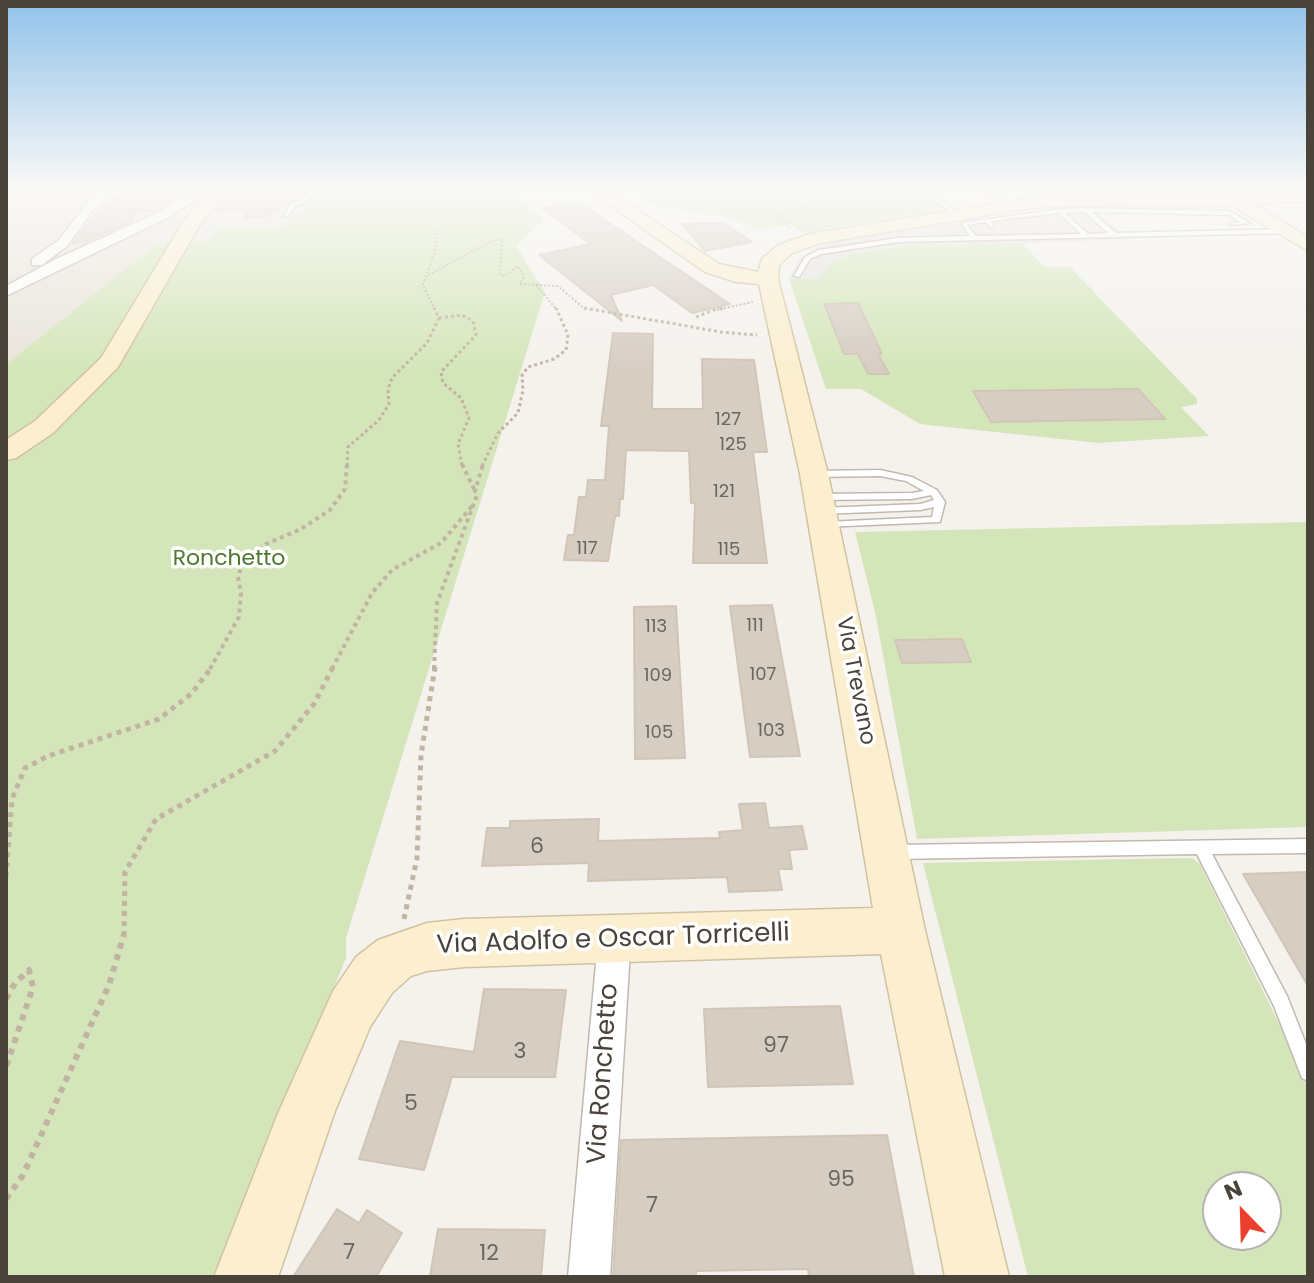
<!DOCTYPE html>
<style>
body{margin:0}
#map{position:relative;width:1314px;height:1283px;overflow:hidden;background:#f5f2ed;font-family:Poppins,sans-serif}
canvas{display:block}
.frame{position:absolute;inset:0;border:8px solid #4a433a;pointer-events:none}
.north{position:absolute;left:1202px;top:1171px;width:80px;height:80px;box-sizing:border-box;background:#fff;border:2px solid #b7b4b0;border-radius:50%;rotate:337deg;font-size:22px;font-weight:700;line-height:32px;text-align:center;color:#4a433a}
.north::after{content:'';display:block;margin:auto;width:28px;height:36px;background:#ec3f2d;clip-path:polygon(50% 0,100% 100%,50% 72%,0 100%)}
</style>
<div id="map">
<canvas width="1314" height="1283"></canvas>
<div class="frame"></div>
<div class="north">N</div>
</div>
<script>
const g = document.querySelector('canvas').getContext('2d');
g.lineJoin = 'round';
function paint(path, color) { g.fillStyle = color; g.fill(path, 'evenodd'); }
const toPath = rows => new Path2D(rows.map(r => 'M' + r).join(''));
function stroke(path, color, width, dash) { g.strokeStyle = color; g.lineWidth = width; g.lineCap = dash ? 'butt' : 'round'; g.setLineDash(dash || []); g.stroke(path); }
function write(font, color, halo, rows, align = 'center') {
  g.font = font + ' Poppins,sans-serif'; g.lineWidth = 7; g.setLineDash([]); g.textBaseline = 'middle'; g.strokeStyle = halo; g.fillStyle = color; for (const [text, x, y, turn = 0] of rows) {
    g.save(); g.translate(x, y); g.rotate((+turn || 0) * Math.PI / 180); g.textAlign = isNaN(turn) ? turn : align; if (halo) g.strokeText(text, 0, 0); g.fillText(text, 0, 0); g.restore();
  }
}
paint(toPath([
 [6,190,321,190,319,197,283,227,215,229,207,241,158,243,6,364]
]), '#e9e4db');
paint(toPath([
 [1092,190,1264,190,1263,193,1152,196,1104,194]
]), '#e5e1dd');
paint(toPath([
 [321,190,512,190,544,220,516,246,545,292,346,938,346,958,216,1277,6,1277,6,364,158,243,207,241,215,229,283,227,319,197],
 [639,190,915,190,943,208,940,211,803,233,790,224,759,230,733,219,647,204],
 [1022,243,1045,267,1070,267,1197,399,1197,404,1181,407,1209,436,1098,443,920,424,861,389,826,389,789,279,819,279,831,262,852,253,903,246],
 [1308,522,1308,827,917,839,875,612,855,532],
 [1192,858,1200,864,1308,1082,1308,1277,1028,1277,923,863],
 [1218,1187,1266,1187,1266,1235,1218,1235]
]), '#d4e6b9');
paint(toPath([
 [1093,208,1131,240,903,246,852,253,831,262,819,279,789,279,798,260,813,248,835,242,993,217]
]), '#e5e3e0');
const building = toPath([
 [125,190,190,190,156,210,136,211,133,220,85,242,73,243,97,213,125,190],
 [229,190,295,190,295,200,268,216,244,218,250,208,215,210,229,190],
 [578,202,584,206,730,304,692,313,653,285,611,295,622,321,539,255,590,244,543,208,578,202],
 [712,223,724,223,752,242,705,251,682,224,712,223],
 [858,303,882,354,878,354,889,374,868,374,858,354,844,354,824,304,858,303],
 [613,333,653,334,652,409,703,409,702,359,754,360,767,452,753,452,767,563,693,563,695,503,691,503,689,451,626,450,623,499,620,499,619,516,615,516,608,561,564,560,568,535,574,535,579,497,586,497,588,480,605,480,609,426,601,426,613,333],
 [1138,389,1165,419,991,422,973,391,1138,389],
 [772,605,800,756,750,757,730,606,772,605],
 [676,606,685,758,635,759,634,607,676,606],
 [962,639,971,662,902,663,895,640,962,639],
 [765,803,769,828,802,826,807,849,789,850,792,869,778,869,782,890,729,892,727,877,588,881,589,863,482,866,487,828,510,828,510,821,599,819,598,841,720,838,719,832,743,830,739,804,765,803],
 [1308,872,1308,986,1243,874,1308,872],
 [484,989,566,990,555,1077,452,1077,424,1170,359,1159,400,1041,474,1052,484,989],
 [840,1006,853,1084,708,1087,704,1009,840,1006],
 [887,1135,914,1277,809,1277,808,1269,696,1271,696,1277,613,1277,621,1140,887,1135],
 [337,1209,359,1223,367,1210,402,1233,376,1277,293,1277,337,1209],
 [438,1229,545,1230,541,1277,430,1277,438,1229]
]);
paint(building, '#d6cdc3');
stroke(building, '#d1c5b6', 2);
const lane = toPath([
 [309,190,315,190,307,202,294,207,288,216,284,216,290,205,303,200,309,190],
 [916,190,923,190,963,215,958,216,916,190],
 [983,190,990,190,1014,206,1009,207,983,190],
 [1086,208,1230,211,1250,223,1230,225,1230,223,1240,222,1229,215,1092,212,1116,233,1288,229,1291,231,1288,233,898,242,821,254,810,259,799,277,794,276,805,257,819,250,898,238,970,236,961,223,1060,209,1086,208],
 [1085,212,1108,233,1088,234,1065,213,1085,212],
 [1059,213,1081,234,976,236,967,225,985,222,991,227,994,225,991,221,1059,213],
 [880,470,912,477,937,490,945,502,940,522,822,527,821,525,826,522,932,517,934,507,920,510,821,514,816,511,821,508,920,504,934,500,931,495,912,499,818,500,813,497,818,494,912,493,924,491,906,481,880,476,814,477,809,474,814,471,880,470],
 [1308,839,1308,853,1212,854,1287,996,1308,1049,1308,1081,1302,1078,1274,1006,1197,854,894,859,889,857,886,852,889,847,894,845,1308,839]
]);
const street = toPath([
 [103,190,115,190,93,210,67,246,42,265,32,265,32,259,59,240,85,206,103,190],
 [196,190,210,190,167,218,6,296,6,286,56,259,159,212,196,190],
 [596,931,626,939,630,950,610,1277,568,1277,596,963,584,958,580,947,584,936,596,931]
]);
const secondary = toPath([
 [209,190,226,190,199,226,118,367,53,433,16,458,6,460,6,440,35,421,101,358,182,224,209,190],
 [588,190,607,190,719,264,758,272,762,259,778,245,810,234,1031,198,1308,191,1308,201,1254,204,1308,237,1308,251,1231,205,1077,205,1031,208,821,243,792,253,779,265,778,279,828,474,925,930,1009,1277,945,1277,881,954,464,967,427,971,411,976,392,993,370,1027,335,1111,278,1277,214,1277,279,1111,333,991,356,957,378,940,427,923,464,919,873,908,800,474,759,284,736,282,705,272,588,190]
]);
stroke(lane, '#c0b9af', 3);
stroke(street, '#c0b9af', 3);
stroke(secondary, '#d1c29f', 3);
stroke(toPath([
 [682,190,706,201,784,204,788,207,787,211],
 [759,205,782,217],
 [790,228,782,217,787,211,872,190],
 [425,277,492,241,502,239,500,274,505,276,518,266,524,277,520,284,558,286,586,310],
 [536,285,557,310],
 [720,309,753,302],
 [435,310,423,285,435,251,437,230],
 [717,310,720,309,717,307]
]), '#c1b4a2', 2, [2, 2]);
stroke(toPath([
 [584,308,721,332,757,335],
 [720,309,725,308],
 [696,317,719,308],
 [439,318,462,315,473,321,476,335,441,372,443,383,461,398,469,418,458,444,462,466],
 [347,466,348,447,379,420,389,404,388,389,392,378,427,343,439,318,434,308],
 [482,466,498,433,518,413,523,390,522,375,528,367,554,359,566,350,568,335,556,308]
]), '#c1b4a2', 3, [3, 3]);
stroke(toPath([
 [462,464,475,491],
 [210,669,239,617,241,594,238,576,244,561,266,544,301,529,330,510,345,489,347,464],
 [332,669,372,593,392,570,441,543,473,505],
 [434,669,437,603,477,495,475,491,483,464]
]), '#c1b4a2', 4, [4, 4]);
stroke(toPath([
 [6,877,12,799,25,768,48,756,159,719,191,694,212,667],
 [404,919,417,858,421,755,435,667],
 [124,936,125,872,156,819,275,751,314,704,333,667]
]), '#c1b4a2', 5, [5, 5]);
stroke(toPath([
 [6,999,15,983,29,970,33,987,6,1067],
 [6,1199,23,1175,109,985,124,934]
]), '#c1b4a2', 6, [6, 6]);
paint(lane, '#fff');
paint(street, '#fff');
paint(secondary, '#fbefd0');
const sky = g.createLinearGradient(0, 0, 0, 370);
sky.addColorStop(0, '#91c2ea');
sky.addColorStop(0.51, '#faf9f7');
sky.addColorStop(1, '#faf9f700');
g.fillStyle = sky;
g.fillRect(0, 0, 1314, 370);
write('18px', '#6d665c', null, [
 ["127",728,420],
 ["125",733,445],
 ["121",724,492],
 ["117",587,549],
 ["115",729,550],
 ["111",755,626],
 ["113",656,627],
 ["107",763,675],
 ["109",658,676],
 ["103",771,731],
 ["105",659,733]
]);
write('22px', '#507930', '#fff', [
 ["Ronchetto",229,559]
]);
write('22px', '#4a433a', '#fff', [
 ["Via Trevano",855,681,79]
]);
write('22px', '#6d665c', null, [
 ["6",537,847],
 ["97",776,1046],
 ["3",520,1052],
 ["5",411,1104],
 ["95",841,1180],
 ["7",652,1206],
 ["7",349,1253],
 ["12",489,1254]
]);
write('26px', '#4a433a', '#fff', [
 ["Via Adolfo e Oscar Torricelli",613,940,-2],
 ["Via Ronchetto",604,1074,-86]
]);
</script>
